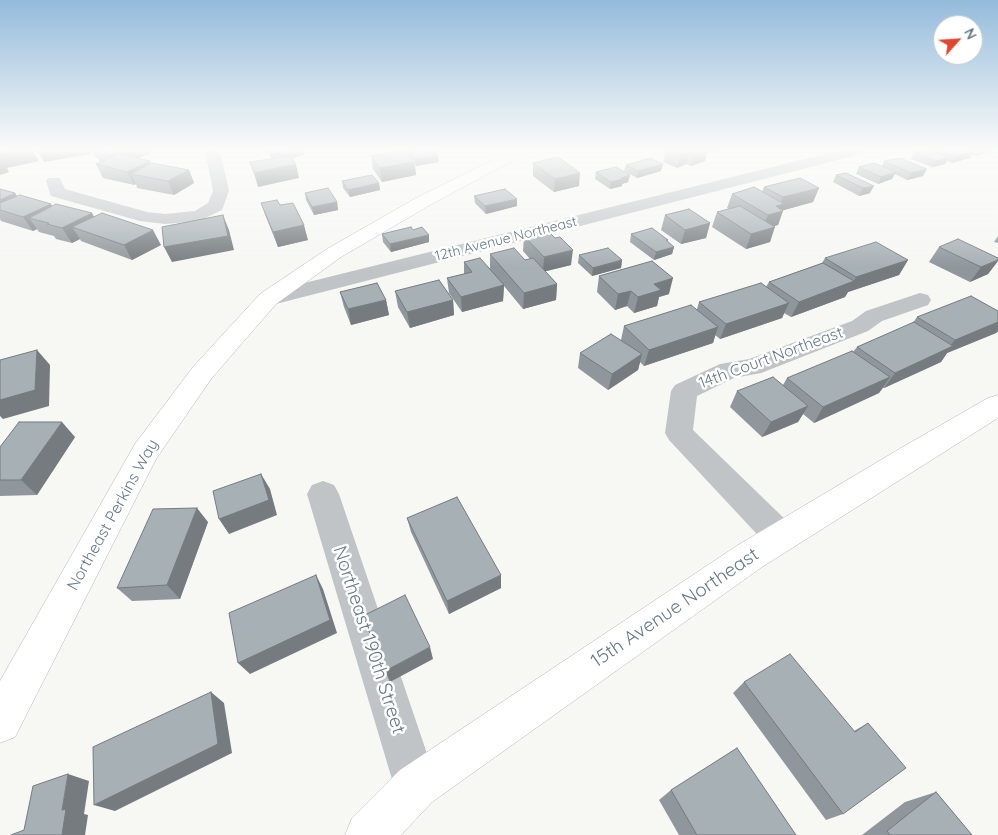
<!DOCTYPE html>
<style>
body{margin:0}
#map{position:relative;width:998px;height:835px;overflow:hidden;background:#f7f7f4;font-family:Quicksand,sans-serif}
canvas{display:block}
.north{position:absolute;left:933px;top:15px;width:50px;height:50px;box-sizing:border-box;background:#fff;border:1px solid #c2c9ce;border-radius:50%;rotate:64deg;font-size:14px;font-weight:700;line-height:20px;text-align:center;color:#677984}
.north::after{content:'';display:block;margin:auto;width:18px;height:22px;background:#df472c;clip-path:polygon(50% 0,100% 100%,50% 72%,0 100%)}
</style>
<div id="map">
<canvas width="998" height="835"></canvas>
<div class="north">N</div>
</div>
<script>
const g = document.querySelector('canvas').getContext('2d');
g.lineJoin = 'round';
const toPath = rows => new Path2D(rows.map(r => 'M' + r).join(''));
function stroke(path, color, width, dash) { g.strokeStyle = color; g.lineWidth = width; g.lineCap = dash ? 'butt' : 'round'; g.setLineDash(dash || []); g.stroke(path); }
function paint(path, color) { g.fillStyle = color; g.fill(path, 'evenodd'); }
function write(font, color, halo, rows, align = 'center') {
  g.font = font + ' Quicksand,sans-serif'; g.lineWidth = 5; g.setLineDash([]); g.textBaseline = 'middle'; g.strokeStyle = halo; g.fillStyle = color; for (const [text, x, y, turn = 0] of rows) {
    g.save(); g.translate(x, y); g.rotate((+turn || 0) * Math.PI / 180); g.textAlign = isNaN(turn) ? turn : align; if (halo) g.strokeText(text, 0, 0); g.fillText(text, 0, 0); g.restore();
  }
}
const secondary = toPath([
 [513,150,532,150,430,205,341,257,276,304,211,379,156,459,15,737,0,743,0,681,135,444,193,367,260,294,327,249,418,197,513,150],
 [998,395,998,418,762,567,432,802,401,835,345,835,352,818,400,770,738,545,901,448,988,398,998,395]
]);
stroke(secondary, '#b2b8bc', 1);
paint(toPath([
 [205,150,220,150,229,191,222,210,199,221,165,224,140,221,51,196,46,181,48,178,60,178,65,189,147,212,165,214,195,211,208,203,213,191,205,150],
 [841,150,867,150,865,153,268,306,260,304,257,299,260,294,841,150],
 [920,293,928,295,931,300,928,305,882,321,868,331,761,373,734,378,697,396,693,430,792,526,797,536,792,546,780,551,768,546,669,440,665,433,671,391,675,385,720,364,749,359,852,321,866,311,920,293],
 [323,481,334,485,339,494,438,786,432,802,416,808,400,802,394,786,307,494,312,485,323,481]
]), '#c0c4c7');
paint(secondary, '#fff');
paint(toPath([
 [92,150,149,150,150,153,139,158,151,163,189,170,194,183,174,195,137,188,136,184,134,185,103,178,96,164,100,163,98,158,96,158],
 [666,150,723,150,707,153,705,161,691,166,686,164,677,168,663,162],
 [922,150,991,150,991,151,976,156,972,154,970,158,952,163,947,161,945,164,932,167,911,159,915,152],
 [408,152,439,162,416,166,415,165,416,175,382,182,373,169,371,156,409,156],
 [884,161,923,176,907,180,895,174,892,179,878,184,856,174,859,167,882,167],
 [533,163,579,186,554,192,533,176],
 [663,164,661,171,637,178,624,171,626,165],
 [596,172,630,175,628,182,622,184,622,186,610,189,595,179],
 [846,173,870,193,859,196,833,182,836,175],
 [342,181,379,183,380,190,350,197,343,188],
 [764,187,819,188,813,202,783,210,778,225,774,226,770,242,746,249,712,227,717,212,729,209,727,208,732,194,762,192],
 [0,189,15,193,17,196,53,206,94,217,161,245,132,260,81,241,80,239,72,243,56,239,54,236,39,232,37,229,33,231,1,221,0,219],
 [305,193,337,202,338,210,314,215,306,200],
 [474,196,517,206,486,214,475,203],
 [261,203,308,240,278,247,266,217],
 [665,215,710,223,706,238,681,244,661,230],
 [413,230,429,235,429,242,391,252,383,242,382,234],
 [631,234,668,240,667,242,674,247,672,254,654,260,630,242],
 [524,236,571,265,545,271,557,284,556,300,523,309,504,286,503,301,462,312,449,293,447,278,464,274,464,262,490,269,490,254,525,260,530,259,523,251],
 [998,236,998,243,994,242],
 [939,247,998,258,998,261,988,274,970,282,929,262],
 [579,255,622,260,621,268,592,276,578,263],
 [825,258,908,260,899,275,848,292,845,297,791,317,784,313,782,318,720,339,715,335,713,343,644,366,640,362,638,370,608,390,578,368,580,353,621,340,624,326,697,309,699,302,766,287,769,282,822,263],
 [599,276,669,294,659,297,657,306,634,313,627,306,615,310,597,292],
 [395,291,453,300,454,315,410,328,398,307],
 [340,292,386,300,389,315,351,325,344,307],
 [998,311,998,331,996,333,947,353,941,362,884,388,883,388,879,393,814,423,803,414,798,422,762,437,730,407,737,391,783,385,787,378,853,352,857,347,913,323,917,317],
 [75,437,37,495,0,496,0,447],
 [407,518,501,575,501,588,449,614,411,532],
 [208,522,180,599,132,601,117,588],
 [744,682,854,731,868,723,843,814,826,820,733,693],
 [671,790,796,835,679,835,659,800],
 [936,792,972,835,862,835,905,802]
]), '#90979c');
paint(toPath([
 [19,150,32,150,39,161,7,168,9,172,0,175,0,154],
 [37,150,91,150,91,154,44,162],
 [121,150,149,150,150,153,116,169,109,156],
 [297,150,303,150,304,155,283,161,282,154],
 [701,150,707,150,705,161,691,166,694,153],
 [708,150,723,150,708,153],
 [979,150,991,150,991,151,976,156],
 [689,151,686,164,677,168,680,154],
 [974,151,970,158,952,163,956,156],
 [281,152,283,159,272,161,270,154],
 [438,155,439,162,416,166,415,159],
 [949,157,945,164,932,167,936,161],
 [150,161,156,174,131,174,136,184,134,185,127,172],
 [414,162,416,175,382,182,380,168],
 [296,164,299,178,258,187,254,173],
 [663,164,661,171,637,178,638,171],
 [927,169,923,176,907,180,911,173],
 [189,170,194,183,174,195,168,181],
 [896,172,892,179,878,184,881,177],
 [580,173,579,186,554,192,555,179],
 [630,175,628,182,622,184,622,186,610,189,611,182,621,178],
 [379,183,380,190,350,197,348,190],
 [874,186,870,193,859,196,863,188],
 [819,188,813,202,781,211,783,211,778,225,762,229,768,215,776,206,780,205,783,197],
 [15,193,24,207,0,210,0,200],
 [517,199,517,206,486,214,485,206],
 [337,202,338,210,314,215,312,207],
 [51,204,60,218,29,218,37,229,33,231,23,217],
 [92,213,100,227,72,227,80,239,72,243,62,228],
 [223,215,229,230,234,250,172,262,164,247],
 [710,223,706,238,681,244,685,230],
 [304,225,308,240,278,247,273,232],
 [775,227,770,242,746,249,751,234],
 [153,230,161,245,132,260,124,245],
 [429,235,429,242,391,252,390,244],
 [674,247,672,254,654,260,656,252],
 [573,250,571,265,543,272,544,257],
 [622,260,621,268,592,276,593,268],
 [908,260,899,275,848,292,845,297,791,317,799,302,854,281,856,277],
 [998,260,998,261,988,274,970,282,981,267],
 [673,278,669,294,659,297,657,306,634,313,638,297,654,284],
 [557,284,556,300,523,309,524,293],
 [504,285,503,301,462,312,461,297],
 [631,291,627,306,615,310,618,294],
 [386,300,389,315,351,325,348,309],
 [453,300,454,315,410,328,407,312],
 [789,303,782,318,720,339,726,324],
 [998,322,998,331,996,333,947,353,941,362,884,388,895,373,948,348,955,340],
 [718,327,713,343,644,366,649,350],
 [37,350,50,365,49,406,3,419,0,416,0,400],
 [642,354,638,370,608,390,612,374],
 [890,377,879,393,814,423,823,407],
 [808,406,798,422,762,437,771,422],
 [62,422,75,437,37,495,21,480],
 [261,474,270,489,277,515,229,534,219,519],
 [197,508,208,522,180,599,167,585],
 [316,575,323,589,337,633,250,674,238,663],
 [501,575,501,588,449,614,447,601],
 [430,647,433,659,390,682,385,671],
 [211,692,224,703,232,753,115,811,94,805],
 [68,774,89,781,84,814,88,815,85,835,62,835,62,810]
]), '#757b7f');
const building = toPath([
 [0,150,19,150,0,154,0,150],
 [99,150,121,150,109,156,95,152,99,150],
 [269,150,297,150,282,154,281,152,270,154,269,150],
 [404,150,414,162,380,168,371,156,404,150],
 [417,150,434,150,438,155,415,159,408,152,417,150],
 [671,150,701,150,694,153,689,151,680,154,671,150],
 [922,150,930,150,949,157,936,161,915,152,922,150],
 [940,150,971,150,974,151,956,156,940,150],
 [119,154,150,161,127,172,96,164,119,154],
 [291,156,296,164,254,173,250,162,291,156],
 [558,157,580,173,555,179,533,163,558,157],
 [650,158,663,164,638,171,626,165,650,158],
 [900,158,927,169,911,173,884,161,900,158],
 [152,163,189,170,168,181,131,174,152,163],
 [874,163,896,172,881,177,859,167,874,163],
 [616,167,630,175,621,178,623,179,611,182,596,172,616,167],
 [846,173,874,186,863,188,836,175,846,173],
 [372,175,379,183,348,190,342,181,372,175],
 [800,178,819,188,783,197,764,187,800,178],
 [754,187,784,204,776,206,783,211,768,215,732,194,754,187],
 [328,188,337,202,312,207,305,193,328,188],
 [0,189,15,193,0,200,0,189],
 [505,189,517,199,485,206,474,196,505,189],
 [20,195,51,204,23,217,0,210,0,203,20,195],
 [277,200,280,205,293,203,304,225,273,232,261,203,277,200],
 [56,204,92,213,62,228,47,224,49,223,29,218,56,204],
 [740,206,775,227,751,234,717,212,740,206],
 [689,209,710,223,685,230,665,215,689,209],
 [102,213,153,230,124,245,72,227,102,213],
 [223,215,228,236,164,247,162,227,223,215],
 [411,227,413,230,422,227,429,235,390,244,382,234,411,227],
 [652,228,668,240,666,240,674,247,656,252,631,234,652,228],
 [548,231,555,238,560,237,573,250,544,257,524,236,548,231],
 [958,239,998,258,998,260,981,267,939,247,958,239],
 [876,242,908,260,856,277,825,258,876,242],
 [514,248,525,260,533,258,557,284,524,293,490,254,514,248],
 [608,248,622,260,593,268,579,255,608,248],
 [480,258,504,285,461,297,447,278,472,272,464,262,480,258],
 [652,261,673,278,654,284,661,290,638,297,631,291,618,294,599,276,652,261],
 [823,263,854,281,799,302,769,282,823,263],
 [439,280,453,300,407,312,395,291,439,280],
 [377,283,386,300,348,309,340,292,377,283],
 [761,283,789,303,726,324,699,302,761,283],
 [971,296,998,311,998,322,955,340,917,317,971,296],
 [691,305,718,327,649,350,624,326,691,305],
 [914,322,953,346,895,373,857,347,914,322],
 [611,334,642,354,612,374,580,353,611,334],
 [37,350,35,390,0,400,0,360,37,350],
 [852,351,890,377,823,407,787,378,852,351],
 [773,377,808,406,771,422,737,391,773,377],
 [19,422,62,422,21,480,0,480,0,447,19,422],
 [261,474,269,500,219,519,213,491,261,474],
 [457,497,501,575,447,601,407,518,457,497],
 [197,508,167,585,117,588,153,509,197,508],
 [316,575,330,620,238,663,229,613,316,575],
 [405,595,430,647,385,671,363,616,405,595],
 [790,654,855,732,868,723,906,768,843,814,744,682,790,654],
 [211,692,218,744,94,805,93,747,211,692],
 [737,748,796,835,697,835,671,790,737,748],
 [68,774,62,810,66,809,62,835,11,835,24,830,33,786,68,774],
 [936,792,972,835,890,835,887,831,936,792]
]);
paint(building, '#a7b0b5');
stroke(building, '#757b7f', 1);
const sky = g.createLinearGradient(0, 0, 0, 267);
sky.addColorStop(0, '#94bbdb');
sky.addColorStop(0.56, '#fbfbfa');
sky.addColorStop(1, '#fbfbfa00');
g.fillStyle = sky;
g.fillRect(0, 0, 998, 267);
write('14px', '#677984', '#fff', [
 ["12th Avenue Northeast",506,239,-14]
]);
write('16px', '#677984', '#fff', [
 ["14th Court Northeast",771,358,-20],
 ["Northeast Perkins Way",113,515,-61]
]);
write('19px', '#677984', '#fff', [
 ["15th Avenue Northeast",675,608,-34],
 ["Northeast 190th Street",369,640,72]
]);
</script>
